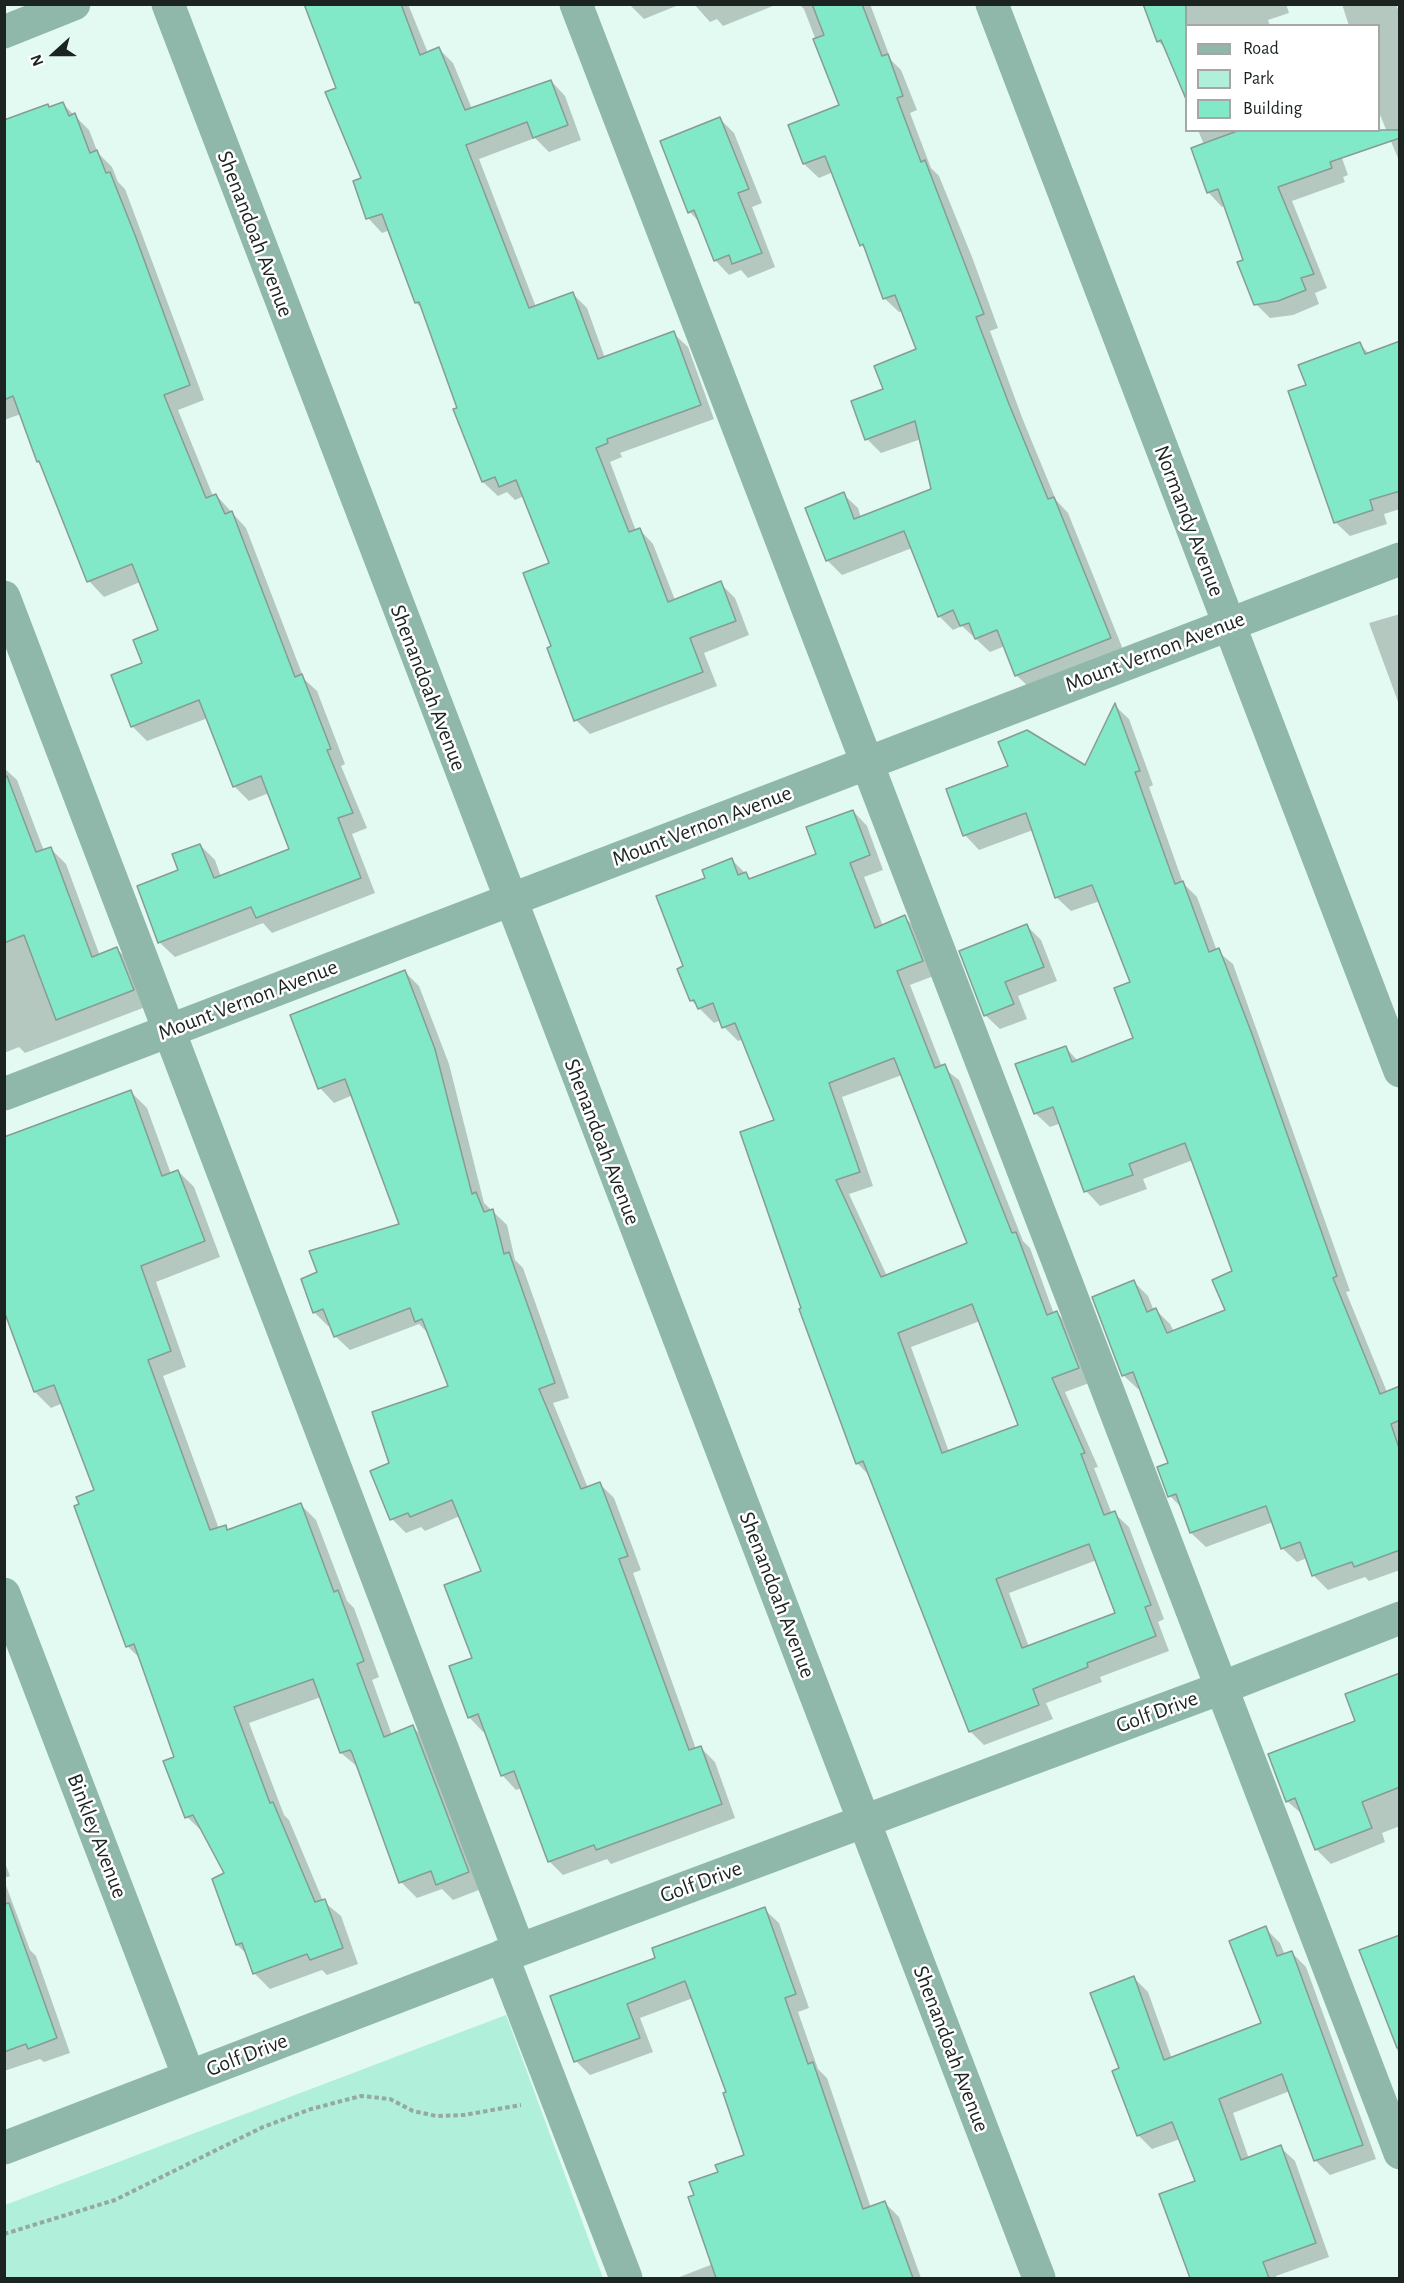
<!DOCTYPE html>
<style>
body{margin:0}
#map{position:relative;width:1404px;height:2283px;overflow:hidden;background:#e2faf1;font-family:"Alegreya Sans",sans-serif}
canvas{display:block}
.frame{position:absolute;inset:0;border:6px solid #1b2421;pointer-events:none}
.legend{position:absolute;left:1185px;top:24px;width:195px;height:108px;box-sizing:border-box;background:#fff;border:2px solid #a4a7a6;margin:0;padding:8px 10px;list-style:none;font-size:18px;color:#1b2421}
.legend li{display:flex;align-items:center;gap:12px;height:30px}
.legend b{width:30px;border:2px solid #a4a7a6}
.north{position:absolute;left:24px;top:24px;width:60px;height:60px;-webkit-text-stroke:4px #fff;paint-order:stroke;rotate:249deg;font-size:16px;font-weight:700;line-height:24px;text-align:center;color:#1b2421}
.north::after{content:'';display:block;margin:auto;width:21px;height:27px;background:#1b2421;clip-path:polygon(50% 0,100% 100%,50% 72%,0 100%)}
</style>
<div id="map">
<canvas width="1404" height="2283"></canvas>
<div class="frame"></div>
<ul class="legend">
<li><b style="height:8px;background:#8fb8aa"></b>Road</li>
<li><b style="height:16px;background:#b0efd9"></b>Park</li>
<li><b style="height:16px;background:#81e8c8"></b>Building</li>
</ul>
<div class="north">N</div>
</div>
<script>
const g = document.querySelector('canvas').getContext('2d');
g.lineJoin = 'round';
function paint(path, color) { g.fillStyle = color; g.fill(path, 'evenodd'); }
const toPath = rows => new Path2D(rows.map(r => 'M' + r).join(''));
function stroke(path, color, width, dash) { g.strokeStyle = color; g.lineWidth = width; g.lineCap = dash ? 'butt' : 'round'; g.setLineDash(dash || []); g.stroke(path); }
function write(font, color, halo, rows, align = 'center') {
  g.font = font + ' "Alegreya Sans",sans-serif'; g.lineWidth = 5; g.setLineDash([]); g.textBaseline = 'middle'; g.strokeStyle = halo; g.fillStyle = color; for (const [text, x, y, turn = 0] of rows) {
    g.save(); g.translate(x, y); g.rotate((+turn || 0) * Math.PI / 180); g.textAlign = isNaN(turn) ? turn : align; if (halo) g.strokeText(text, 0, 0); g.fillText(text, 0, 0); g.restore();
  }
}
paint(toPath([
 [506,2015,603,2278,5,2278,5,2205]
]), '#b0efd9');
paint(toPath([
 [305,4,408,4,428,53,439,49,453,63,472,109,551,81,565,96,581,140,549,152,535,138,479,159,536,307,572,293,587,308,605,358,673,333,688,347,714,419,620,453,622,457,610,462,636,531,639,529,653,544,675,600,720,583,735,598,749,635,704,653,717,686,590,734,576,720,553,647,551,564,524,496,515,500,507,492,498,496,483,482,455,410,459,408,424,310,416,303,390,230,382,233,368,218,354,182,363,179,338,89],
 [629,4,681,4,644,19],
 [694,4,778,4,723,26,717,19,710,22],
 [799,4,870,4,891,60,901,70,917,110,910,113,931,168,939,176,972,257,998,328,990,331,1023,420,1056,500,1068,513,1124,652,1031,689,1016,675,1005,646,990,652,962,626,953,630,939,616,912,548,842,575,827,560,843,494,858,508,861,518,933,490,921,439,881,453,867,439,885,389,918,350,903,311,899,312,884,298,868,251,861,245,833,172,819,178,804,164,790,125,841,106,804,9],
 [1145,4,1286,4,1289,13,1268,20,1270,26,1186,26,1186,101,1166,49,1158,41],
 [1342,4,1396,4,1400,15,1400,163,1378,110,1378,26,1349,26],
 [63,104,89,130,98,153,112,167,118,182,125,189,204,400,178,410,213,496,216,495,246,528,304,679,317,691,345,764,341,766,367,828,352,834,375,893,272,933,263,923,175,957,159,942,180,871,200,845,215,860,221,877,291,850,269,793,249,801,234,786,208,718,147,741,132,726,144,664,160,631,140,582,104,597,89,581,21,414,4,420,4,332,50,108],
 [720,119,734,133,762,203,752,207,775,267,748,278,741,270,729,275,715,260,701,224,690,212,662,141],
 [1198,130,1332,130,1348,175,1343,177,1345,182,1292,201,1327,288,1315,293,1319,304,1293,315,1270,318,1256,304,1245,261,1225,206,1222,207,1208,192,1204,145],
 [1360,344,1369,354,1400,346,1400,509,1384,514,1387,524,1350,536,1335,522,1307,386],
 [1400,614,1400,707,1369,623],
 [1115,706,1129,719,1153,785,1149,787,1183,883,1197,897,1217,951,1233,964,1350,1291,1346,1292,1387,1392,1400,1396,1400,1570,1369,1581,1365,1577,1328,1590,1313,1575,1307,1558,1297,1562,1282,1548,1273,1522,1206,1547,1191,1533,1183,1509,1170,1496,1170,1464,1141,1388,1138,1389,1123,1375,1133,1281,1148,1296,1154,1311,1156,1310,1170,1324,1174,1332,1227,1311,1234,1272,1193,1160,1143,1179,1147,1189,1100,1206,1086,1191,1061,1123,1050,1127,1035,1113,1065,1047,1078,1061,1135,1039,1132,983,1100,901,1071,911,1056,897,1033,830,979,850,965,835,1086,767],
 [4,768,17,780,44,851,51,849,66,864,100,956,117,949,132,964,148,1006,25,1053,19,1047,4,1053],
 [853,811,867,826,883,870,864,877,883,926,905,917,919,932,936,975,910,985,942,1067,959,1080,1023,1241,1030,1248,1054,1314,1057,1313,1071,1327,1092,1382,1065,1392,1098,1467,1094,1468,1112,1514,1114,1513,1129,1527,1164,1619,1158,1622,1169,1651,1100,1677,1102,1682,1046,1703,1053,1719,984,1745,970,1731,870,1476,857,1463,772,1227,775,1226,776,1121,744,1039,738,1041,724,1027,721,1020,714,1023,691,1000,685,967,707,879,732,860,752,880,818,855],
 [902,1075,969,1244,887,1276,849,1194,873,1186,842,1097],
 [980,1321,1020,1426,949,1452,911,1347],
 [1097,1560,1117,1614,1029,1647,1009,1593],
 [1027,926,1041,940,1057,981,1018,996,1027,1019,1000,1029,985,1015],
 [405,972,419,986,449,1064,484,1203,507,1225,515,1260,523,1268,569,1398,553,1403,588,1488,600,1484,614,1498,641,1570,633,1573,696,1749,700,1747,715,1762,735,1818,611,1864,607,1859,563,1875,549,1861,522,1788,516,1790,502,1775,486,1731,483,1732,469,1717,483,1572,460,1516,425,1531,421,1527,406,1533,392,1519,391,1464,450,1386,430,1335,419,1324,350,1350,335,1336,331,1325,328,1326,314,1312,319,1273,401,1225,353,1095,334,1103,320,1088],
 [131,1092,147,1108,171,1174,178,1171,194,1187,220,1257,156,1282,186,1367,163,1376,219,1529,225,1527,229,1531,300,1504,316,1520,347,1601,354,1608,379,1677,372,1680,392,1735,413,1727,429,1743,484,1888,453,1900,442,1889,417,1898,401,1882,359,1768,341,1753,321,1697,249,1723,284,1815,289,1820,323,1901,341,1916,358,1964,327,1975,322,1970,270,1989,254,1973,248,1955,237,1945,226,1874,204,1833,187,1817,176,1757,142,1660,127,1646,96,1491,63,1403,51,1408,35,1392,4,1306],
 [1400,1674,1400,1826,1382,1833,1385,1842,1331,1864,1317,1850,1303,1815,1287,1801],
 [4,1860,10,1876,4,1878],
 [4,1880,30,1950,36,1956,70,2053,44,2062,40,2059,4,2071],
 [764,1909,779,1923,809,2008,798,2012,818,2069,827,2078,871,2208,885,2203,899,2217,921,2278,677,2278,713,2264,696,2196,720,2173,746,2155,728,2093,693,1998,640,2018,653,2052,590,2075,576,2061,657,1959],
 [1265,1928,1280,1943,1285,1955,1292,1953,1306,1967,1376,2159,1330,2175,1315,2160,1290,2091,1233,2113,1249,2159,1280,2147,1295,2161,1329,2257,1276,2276,1277,2278,1192,2278,1161,2195,1197,2181,1180,2139,1152,2149,1138,2135,1121,2069,1134,1978,1148,1992,1172,2059,1263,2024],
 [1400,1936,1400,2057,1361,1951]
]), '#0003');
const building = toPath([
 [304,4,401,4,420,55,439,47,465,110,551,80,568,125,533,138,527,122,466,145,529,308,573,292,598,359,674,331,701,405,607,439,608,443,596,448,629,532,640,528,668,602,721,581,736,621,690,638,703,672,574,721,547,648,551,646,523,573,549,563,516,480,499,487,495,477,482,482,453,409,457,408,419,302,415,303,382,214,366,219,353,181,361,178,325,92,336,88,304,4],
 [812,4,862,4,882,56,888,54,903,96,897,98,921,162,925,160,984,314,976,317,1009,404,1048,499,1054,497,1111,638,1015,676,997,630,975,639,969,623,960,626,953,610,938,617,904,531,826,561,805,508,844,492,854,519,931,489,915,421,865,440,851,401,883,389,874,366,916,349,895,295,883,299,863,244,860,246,825,156,803,164,788,125,839,105,813,39,824,35,812,4],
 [1143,4,1186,4,1186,99,1161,40,1157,42,1143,4],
 [63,102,69,116,75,113,90,153,97,150,106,173,110,172,135,235,190,385,164,395,206,498,216,494,225,514,232,511,295,677,302,674,331,749,327,750,353,813,338,818,361,878,256,918,251,907,158,943,137,886,178,870,172,854,200,844,214,878,289,849,261,776,233,787,199,700,131,727,111,675,142,663,133,640,158,630,132,564,87,582,39,461,37,462,13,396,4,400,4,120,48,104,49,107,63,102],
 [720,117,749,189,738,193,762,253,732,264,729,255,714,261,694,210,688,213,660,141,720,117],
 [1240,130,1400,130,1400,138,1330,162,1332,168,1278,187,1314,274,1301,278,1306,290,1278,301,1254,305,1237,262,1243,260,1218,189,1207,193,1191,148,1240,130],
 [1400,341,1400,491,1370,500,1373,510,1334,523,1288,391,1306,385,1298,365,1360,342,1365,354,1400,341],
 [1115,703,1140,771,1135,772,1175,884,1183,881,1209,952,1219,948,1252,1034,1337,1276,1333,1278,1375,1381,1380,1394,1400,1386,1400,1420,1391,1424,1400,1451,1400,1550,1354,1567,1352,1562,1312,1576,1300,1542,1281,1549,1266,1506,1190,1533,1176,1494,1168,1497,1157,1467,1168,1463,1133,1372,1122,1376,1092,1297,1134,1280,1147,1312,1156,1308,1167,1333,1225,1310,1212,1280,1232,1271,1185,1143,1129,1164,1133,1175,1084,1192,1053,1107,1034,1114,1015,1064,1066,1046,1072,1062,1133,1038,1114,988,1130,982,1092,885,1055,898,1026,813,963,836,946,789,1008,766,998,742,1027,730,1085,765,1115,703],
 [7,776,36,852,51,847,92,957,117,947,134,990,56,1020,24,935,4,943,4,777,7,776],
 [853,810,870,855,850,863,875,928,905,915,923,961,897,971,935,1068,945,1064,1012,1233,1016,1232,1047,1315,1057,1311,1079,1368,1052,1378,1085,1453,1081,1454,1104,1515,1115,1511,1151,1605,1145,1607,1156,1636,1087,1663,1088,1667,1033,1689,1039,1705,969,1732,863,1461,856,1464,799,1309,801,1308,740,1132,774,1120,735,1023,722,1028,713,1003,698,1009,694,1000,690,1001,677,969,683,966,656,896,705,878,702,870,732,858,738,875,746,872,749,879,816,854,806,827,853,810],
 [894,1058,967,1243,881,1277,836,1180,860,1172,829,1083,894,1058],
 [972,1304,1018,1425,942,1453,898,1333,972,1304],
 [1089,1544,1115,1613,1022,1648,996,1579,1089,1544],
 [1027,924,1044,967,1005,982,1014,1004,984,1016,959,951,1027,924],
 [405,970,435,1049,472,1194,476,1192,484,1212,493,1209,504,1254,509,1252,555,1383,539,1389,581,1489,600,1482,628,1556,619,1559,689,1750,701,1746,722,1804,596,1850,594,1845,548,1862,514,1771,501,1776,478,1714,468,1718,449,1666,472,1658,444,1585,481,1571,452,1500,410,1517,408,1513,390,1520,370,1471,389,1463,372,1412,448,1386,422,1319,415,1322,410,1308,334,1337,323,1309,313,1313,301,1279,317,1272,309,1251,399,1224,345,1079,318,1089,290,1015,405,970],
 [131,1090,162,1176,178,1170,205,1241,141,1266,171,1351,148,1360,210,1530,226,1525,227,1530,301,1503,334,1592,338,1590,364,1661,357,1664,384,1737,413,1725,469,1872,436,1885,431,1871,399,1883,352,1753,350,1750,340,1753,313,1679,234,1707,270,1803,273,1802,315,1902,325,1899,343,1948,310,1960,307,1954,253,1974,242,1943,236,1945,212,1879,224,1873,193,1815,185,1818,163,1761,174,1757,134,1644,126,1647,74,1506,79,1504,76,1497,94,1490,54,1385,34,1392,4,1311,4,1137,131,1090],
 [1400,1673,1400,1787,1362,1802,1372,1828,1315,1850,1295,1798,1286,1802,1268,1754,1355,1721,1345,1694,1400,1673],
 [9,1903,57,2038,28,2049,26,2044,4,2052,4,1904,9,1903],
 [765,1907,796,1994,785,1998,808,2064,813,2062,863,2209,885,2201,913,2278,716,2278,688,2197,694,2195,689,2182,718,2172,715,2165,744,2155,723,2093,726,2092,685,1981,627,2004,640,2038,574,2062,550,1996,655,1958,652,1948,765,1907],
 [1266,1926,1277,1956,1292,1951,1363,2145,1314,2161,1282,2074,1219,2099,1241,2160,1281,2145,1316,2243,1263,2262,1269,2278,1190,2278,1159,2194,1195,2181,1172,2122,1137,2136,1112,2071,1119,2068,1090,1993,1134,1976,1164,2060,1261,2023,1229,1941,1266,1926],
 [1400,1935,1400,2048,1397,2048,1359,1950,1400,1935]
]);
paint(building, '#81e8c8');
stroke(building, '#869c94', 1.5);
stroke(toPath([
 [4,2234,115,2200,263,2127,311,2109,361,2096,390,2099,413,2111,436,2116,464,2115,521,2105]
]), '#96a8a2', 4, [4.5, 3]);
stroke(toPath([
 [168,4,1039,2278],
 [576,4,1400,2153],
 [992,4,1400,1071],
 [4,32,74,4],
 [4,597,519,1950],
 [4,1094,1400,559],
 [4,1594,189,2077],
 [502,1956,626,2278],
 [4,2148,519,1950,1221,1688,1400,1618]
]), '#8fb8aa', 33);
write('22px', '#1b2421', '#fff', [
 ["Shenandoah Avenue",255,234,69],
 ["Normandy Avenue",1189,521,69],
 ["Mount Vernon Avenue",1155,652,-21],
 ["Shenandoah Avenue",428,688,69],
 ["Mount Vernon Avenue",702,826,-21],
 ["Mount Vernon Avenue",248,1000,-21],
 ["Shenandoah Avenue",602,1142,69],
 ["Shenandoah Avenue",777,1595,69],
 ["Golf Drive",1157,1712,-20],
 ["Binkley Avenue",97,1836,69],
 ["Golf Drive",701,1882,-20],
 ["Shenandoah Avenue",951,2049,69],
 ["Golf Drive",247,2055,-21]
]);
</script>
